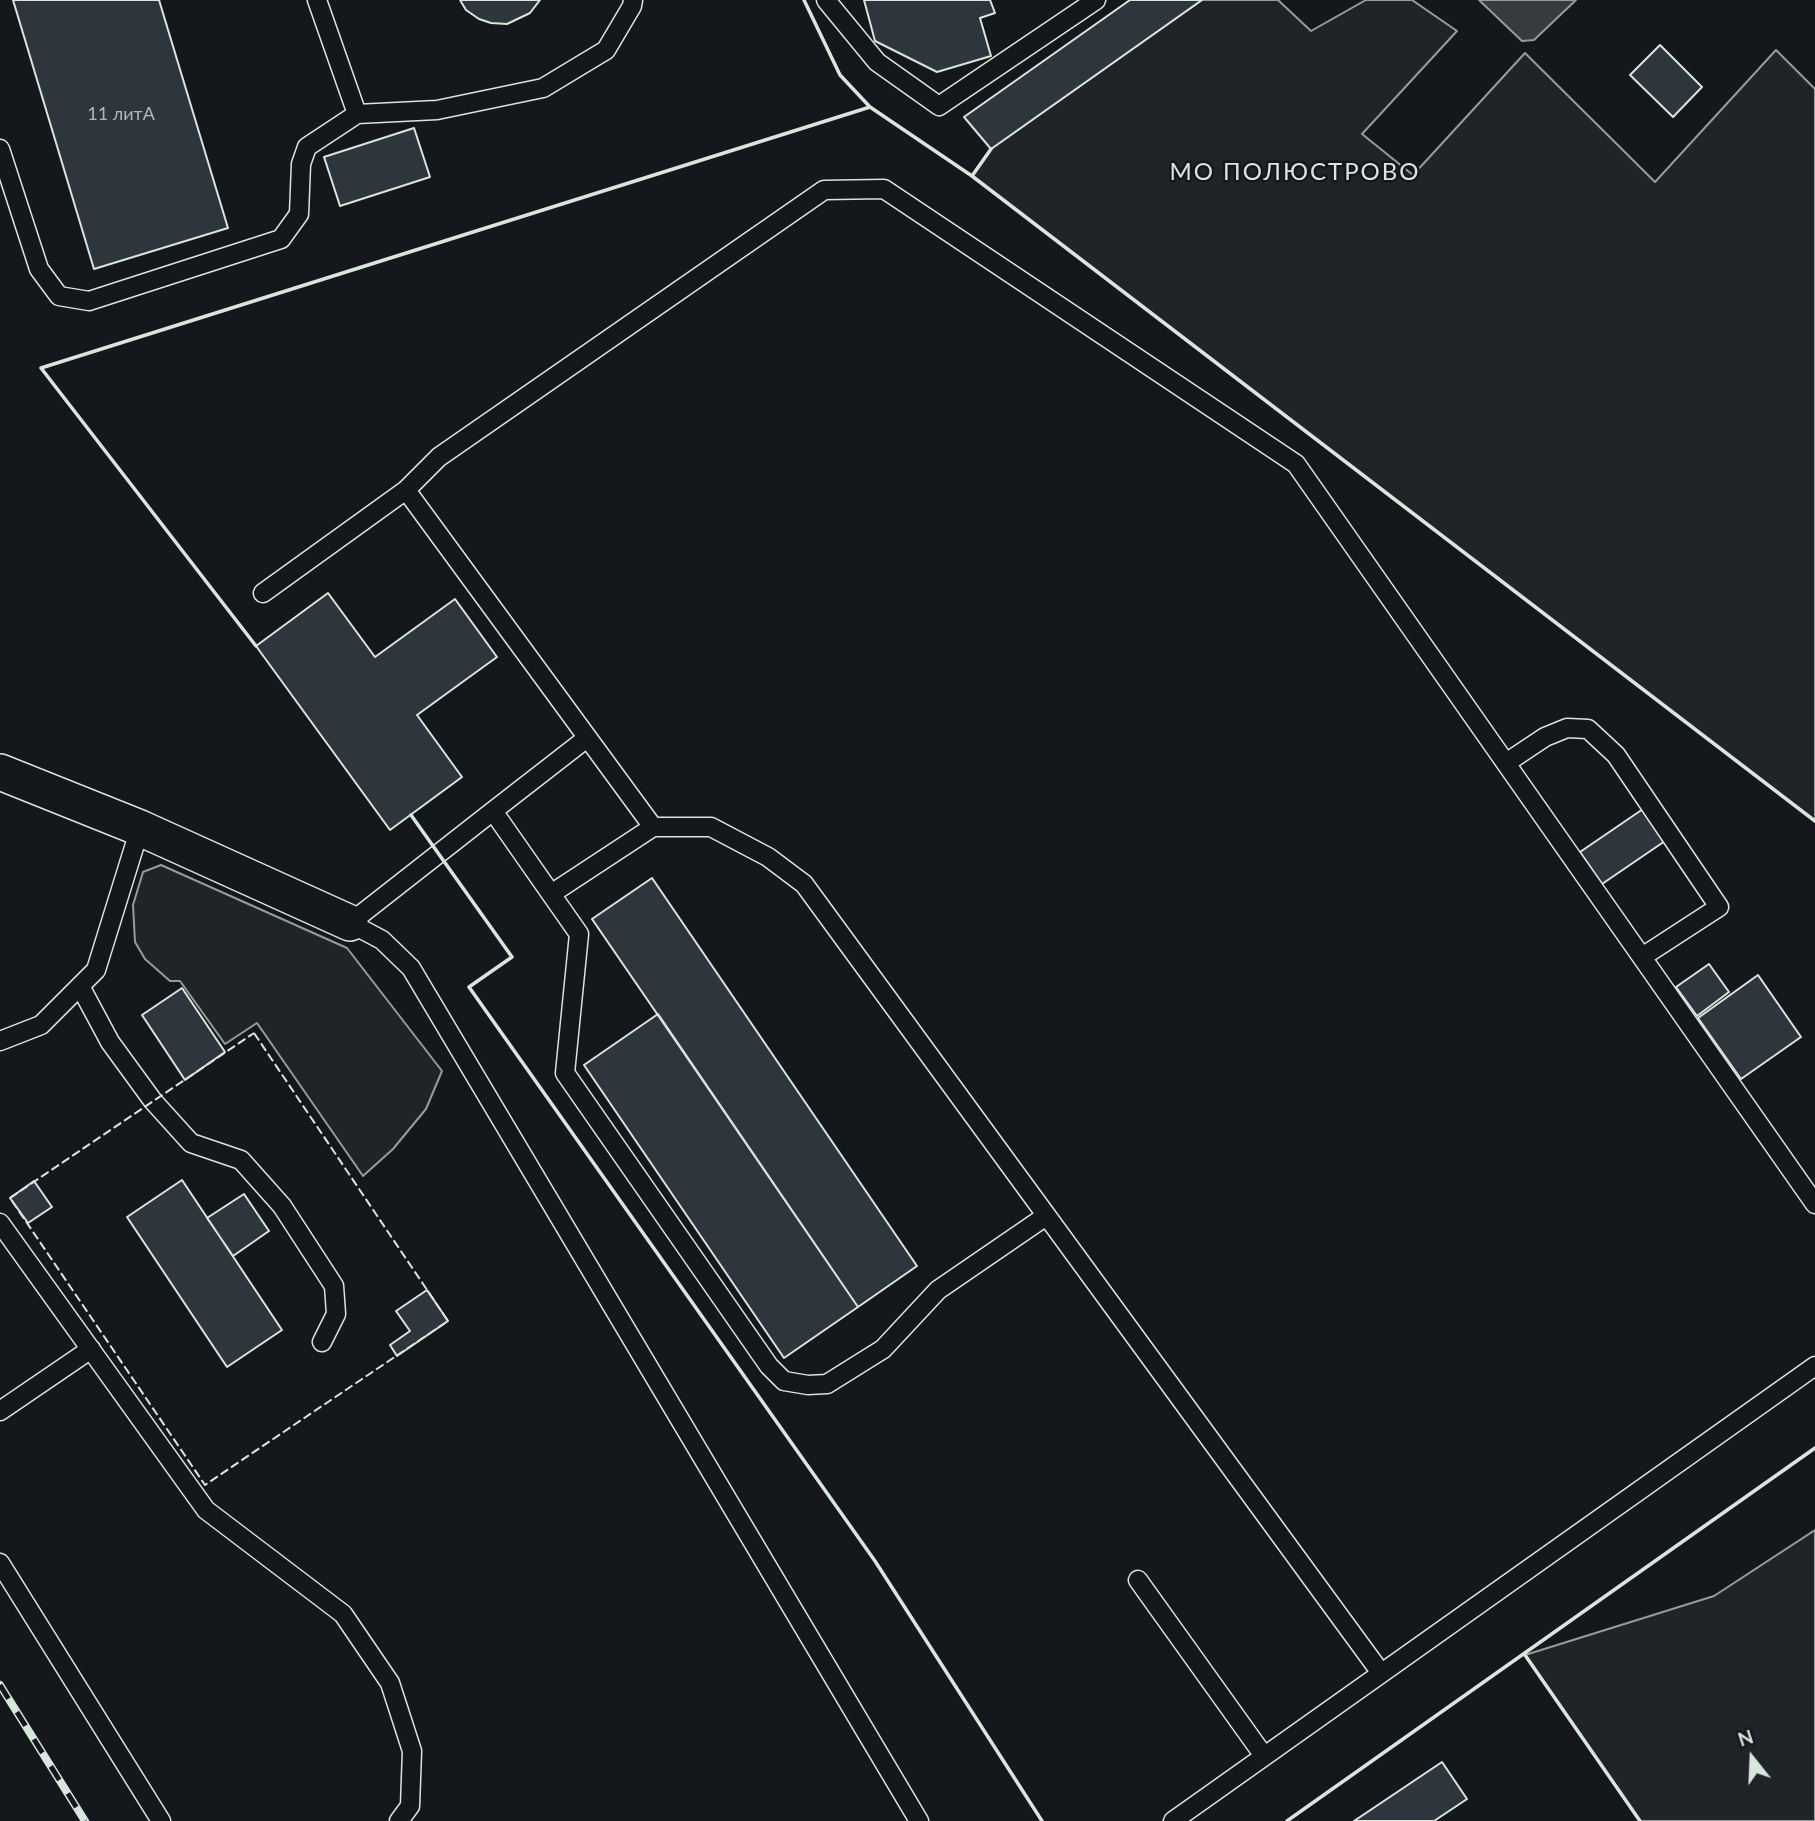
<!DOCTYPE html>
<meta charset="utf-8">
<style>
body{margin:0}
#map{position:relative;width:1815px;height:1821px;overflow:hidden;background:#14181c;font-family:Lato,sans-serif}
canvas{display:block}
.north{position:absolute;left:1717px;top:1723px;width:70px;height:70px;-webkit-text-stroke:5px #14181c;paint-order:stroke;rotate:342deg;font-size:19px;font-weight:700;line-height:28px;text-align:center;color:#d8e6dc}
.north::after{content:'';display:block;margin:auto;width:24px;height:32px;background:#d8e6dc;clip-path:polygon(50% 0,100% 100%,50% 72%,0 100%)}
</style>
<div id="map">
<canvas width="1815" height="1821"></canvas>
<div class="north">N</div>
</div>
<script>
const g = document.querySelector('canvas').getContext('2d');
g.lineJoin = 'round';
function paint(path, color) { g.fillStyle = color; g.fill(path, 'evenodd'); }
const toPath = rows => new Path2D(rows.map(r => 'M' + r).join(''));
function stroke(path, color, width, dash) { g.strokeStyle = color; g.lineWidth = width; g.lineCap = dash ? 'butt' : 'round'; g.setLineDash(dash || []); g.stroke(path); }
function write(font, color, halo, rows, align = 'center') {
  g.font = font + ' Lato,sans-serif'; g.lineWidth = 5; g.setLineDash([]); g.textBaseline = 'middle'; g.strokeStyle = halo; g.fillStyle = color; for (const [text, x, y, turn = 0] of rows) {
    g.save(); g.translate(x, y); g.rotate((+turn || 0) * Math.PI / 180); g.textAlign = isNaN(turn) ? turn : align; if (halo) g.strokeText(text, 0, 0); g.fillText(text, 0, 0); g.restore();
  }
}
const green = toPath([
 [1202,0,1278,0,1311,31,1366,0,1412,0,1457,31,1362,134,1413,175,1525,53,1655,182,1776,50,1815,89,1815,821,972,176,991,149,1202,0],
 [161,865,347,948,442,1071,426,1109,393,1149,363,1176,257,1023,225,1044,180,981,170,981,145,959,135,942,133,905,143,872,161,865],
 [1815,1530,1815,1821,1640,1821,1525,1655,1714,1596,1815,1530]
]);
paint(green, '#202428');
stroke(green, '#939e99', 2);
const water = toPath([
 [1479,0,1576,0,1534,40,1522,41,1479,0]
]);
paint(water, '#363b3e');
stroke(water, '#939e99', 2);
const building = toPath([
 [13,0,159,0,228,228,94,269,13,0],
 [460,0,540,0,530,13,507,24,491,23,479,19,466,10,460,0],
 [864,0,990,0,995,13,980,18,991,56,937,72,875,41,864,0],
 [1130,0,1202,0,991,149,964,117,1130,0],
 [1660,45,1702,87,1673,117,1630,75,1660,45],
 [414,128,430,177,340,206,324,157,414,128],
 [328,593,375,657,455,599,497,657,417,715,462,777,390,830,256,646,328,593],
 [1643,809,1665,841,1602,884,1580,852,1643,809],
 [652,878,917,1266,858,1307,592,919,652,878],
 [1709,964,1729,992,1697,1016,1676,987,1709,964],
 [1758,975,1801,1037,1741,1079,1698,1018,1758,975],
 [182,988,225,1052,185,1080,142,1015,182,988],
 [658,1014,858,1307,784,1358,584,1065,658,1014],
 [182,1180,282,1330,227,1367,127,1217,182,1180],
 [34,1181,52,1207,28,1223,10,1198,34,1181],
 [244,1194,269,1231,233,1256,207,1218,244,1194],
 [427,1290,448,1321,397,1356,390,1345,410,1331,396,1311,427,1290],
 [1442,1762,1467,1799,1434,1821,1354,1821,1442,1762]
]);
paint(building, '#2c363c');
stroke(building, '#d8e6dc', 2);
const service = toPath([
 [317,0,357,114],
 [826,0,877,62,939,106,1096,0],
 [0,149,39,269,59,296,89,301,281,239,299,214,301,164,307,147,357,114,437,110,543,88,606,50,632,6,633,0],
 [406,490,653,827],
 [263,593,406,490,439,457,824,190,884,189,1296,464,1815,1204],
 [1506,763,1545,737,1567,728,1588,729,1616,755,1719,907,1642,957],
 [493,811,587,738],
 [551,894,579,934,565,1073,769,1366,784,1381,808,1385,827,1384,883,1349,938,1290,1046,1216],
 [80,986,110,1042,153,1101,191,1143,241,1160,282,1206,334,1286,336,1314,322,1342],
 [0,1041,41,1025,96,970,140,828],
 [0,1223,206,1510,343,1614,390,1683,412,1751,410,1806,399,1821],
 [0,1411,91,1349],
 [0,1563,161,1821],
 [1138,1580,1264,1756],
 [919,1821,411,968,382,940,350,923,493,811,551,894,653,827,711,827,768,857,804,884,1381,1673],
 [1173,1821,1815,1366]
]);
const minor = toPath([
 [0,772,140,828,350,923]
]);
stroke(service, '#d8e6dc', 21);
stroke(minor, '#d8e6dc', 38);
stroke(service, '#14181c', 18);
stroke(minor, '#14181c', 35);
const rail = toPath([
 [0,1685,85,1821]
]);
stroke(rail, '#d8e6dc', 8);
stroke(rail, '#14181c', 5, [16]);
stroke(toPath([
 [254,1033,448,1321,205,1485,10,1198,254,1033]
]), '#d8e6dc', 2, [9, 3.5]);
stroke(toPath([
 [804,0,840,75,870,107],
 [972,176,991,149],
 [256,646,41,368,870,107,972,176,1815,821],
 [411,815,512,957,469,987,875,1561,1042,1821],
 [1525,1655,1640,1821],
 [1287,1821,1815,1448]
]), '#d8e6dc', 3.5);
write('18px', '#adbab4', null, [
 ["11 литА",121,114]
]);
g.letterSpacing = '2px';
write('24px', '#d8e6dc', '#14181c', [
 ["МО ПОЛЮСТРОВО",1295,172]
]);
g.letterSpacing = '0px';
</script>
